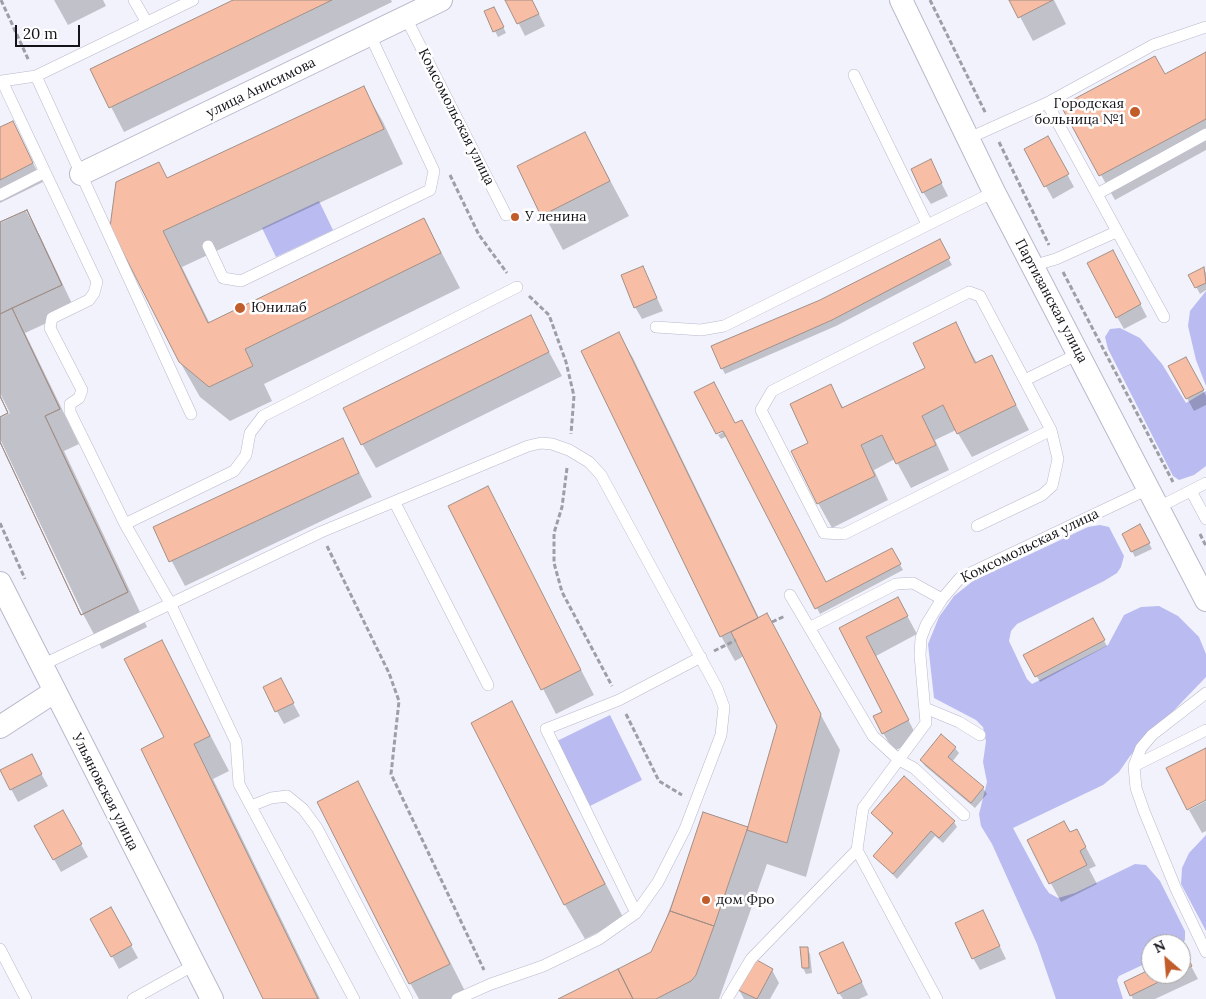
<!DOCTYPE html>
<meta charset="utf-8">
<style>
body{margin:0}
#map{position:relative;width:1206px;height:999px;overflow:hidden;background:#f2f2fd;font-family:Lora,serif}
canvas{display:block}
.north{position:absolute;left:1141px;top:934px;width:50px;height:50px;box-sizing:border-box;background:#fff;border:1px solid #a1a1a3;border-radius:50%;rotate:333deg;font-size:14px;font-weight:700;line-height:20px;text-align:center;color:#131319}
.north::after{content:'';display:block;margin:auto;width:18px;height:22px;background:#c15c2b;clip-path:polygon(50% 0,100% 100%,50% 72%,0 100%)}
.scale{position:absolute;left:15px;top:25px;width:65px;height:22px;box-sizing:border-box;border:2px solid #131319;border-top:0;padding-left:6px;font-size:15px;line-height:18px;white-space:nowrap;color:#131319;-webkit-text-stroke:4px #fff;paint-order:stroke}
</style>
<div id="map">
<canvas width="1206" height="999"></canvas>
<div class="north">N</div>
<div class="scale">20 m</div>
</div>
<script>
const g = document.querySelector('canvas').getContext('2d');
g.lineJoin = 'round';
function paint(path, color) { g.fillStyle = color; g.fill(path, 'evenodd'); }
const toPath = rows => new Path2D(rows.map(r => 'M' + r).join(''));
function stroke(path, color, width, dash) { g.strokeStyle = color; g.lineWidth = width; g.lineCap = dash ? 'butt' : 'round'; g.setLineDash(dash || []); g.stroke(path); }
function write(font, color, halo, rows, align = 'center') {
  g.font = font + ' Lora,serif'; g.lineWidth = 5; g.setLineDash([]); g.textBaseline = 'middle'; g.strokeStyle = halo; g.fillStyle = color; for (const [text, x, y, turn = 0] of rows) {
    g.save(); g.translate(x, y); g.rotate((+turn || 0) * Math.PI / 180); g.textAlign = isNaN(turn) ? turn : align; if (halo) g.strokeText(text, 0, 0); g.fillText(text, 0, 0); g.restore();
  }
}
paint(toPath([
 [319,201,333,230,276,257,262,228],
 [1206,291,1206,386,1196,360,1188,326,1190,311],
 [1120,328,1140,338,1162,364,1186,403,1206,391,1206,466,1194,475,1179,480,1173,476,1108,349,1105,337,1110,329],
 [1100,525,1109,527,1124,556,1121,567,1117,573,1104,581,1017,624,1011,631,1009,641,1027,679,1032,684,1108,645,1124,615,1141,607,1159,606,1178,616,1199,637,1206,654,1206,677,1130,756,1119,772,1103,785,1013,828,1044,886,1049,893,1058,898,1075,893,1135,864,1146,865,1160,881,1185,931,1185,940,1181,945,1151,944,1151,961,1119,976,1117,980,1123,999,1056,999,1037,944,992,844,981,826,979,814,987,782,983,762,986,741,983,727,976,720,934,698,928,644,939,617,954,596,973,581,1088,527],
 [610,715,642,780,590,806,557,741],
 [1206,835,1206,931,1181,884,1182,868,1189,853]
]), '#babcf1');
paint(toPath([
 [54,0,103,0,106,6,68,25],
 [236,0,391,0,392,2,124,132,92,70],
 [507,0,532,0,545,26,525,36],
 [1011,0,1054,0,1066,24,1033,41],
 [485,12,497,14,506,33,498,37],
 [1206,54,1206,150,1115,200,1063,107,1165,76],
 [363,87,383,122,403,164,182,267,210,324,424,219,460,288,264,384,272,401,230,421,200,397,180,362,112,226,159,164,167,179],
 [12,123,43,182,0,203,0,128],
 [585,133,629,216,563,250,518,166],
 [1025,149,1054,150,1074,187,1053,199],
 [930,161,948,196,931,204,923,192],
 [26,211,40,236,75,310,25,333,79,444,64,451,147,627,102,649,83,614,0,439,0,418,10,413,0,393,0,223],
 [939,241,952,265,836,326,725,374,722,368,820,301],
 [1119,264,1147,317,1124,329,1117,317],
 [643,268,663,311,642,319,635,307],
 [1203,268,1206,273,1206,290,1200,294,1190,275],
 [530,317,562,376,376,468,362,444],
 [955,324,977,363,991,356,1029,430,972,457,956,430,935,440,949,470,911,488,895,459,874,470,888,500,832,528,818,503,810,443,830,386,844,409,927,369],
 [619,334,633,358,759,618,766,615,840,750,806,877,767,864,719,999,559,999,652,953,662,930,704,814,749,829,779,726,744,656,735,661,721,636],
 [1170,367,1193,371,1206,396,1206,405,1194,411],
 [735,425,826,584,892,550,903,570,820,614,727,436,721,439,718,435],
 [342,439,372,497,185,586,154,528],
 [487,488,594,695,556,714,449,507],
 [1143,532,1152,549,1135,557,1123,534],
 [898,599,917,634,876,656,918,739,894,751,883,733,884,712,841,628],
 [1092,620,1107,646,1040,682,1025,655],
 [161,641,229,771,213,779,320,999,265,999,166,737],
 [264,688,287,692,300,716,284,724],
 [512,703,624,919,585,939,565,905,472,723],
 [955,748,959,753,952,762,983,788,987,794,975,808,925,766,921,760],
 [38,768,48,786,18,802,11,789],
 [357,783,377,817,469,999,419,999,410,983],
 [1206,801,1206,831,1202,833,1189,810],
 [63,812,88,857,61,872,36,827],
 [872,813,954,822,957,827,943,843,935,836,897,879,875,856,893,835],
 [1077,831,1096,866,1089,869,1097,884,1061,902,1028,841,1071,834],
 [111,909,138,958,119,969,112,956],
 [989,924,1006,959,980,970,973,958],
 [843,943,868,995,859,999,843,999,839,993],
 [802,948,807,948,810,954,812,973,806,974,803,968],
 [1181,955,1191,966,1198,979,1155,999,1133,999,1131,995,1151,970,1151,974,1181,974],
 [772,970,779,983,770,999,744,999,739,990]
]), '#0003');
const building = toPath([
 [233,0,332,0,109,108,90,69,233,0],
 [505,0,532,0,539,14,517,24,505,0],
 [1009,0,1053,0,1018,18,1009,0],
 [494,7,504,27,493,32,484,11,494,7],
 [1206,52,1206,119,1099,176,1061,106,1155,56,1165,74,1206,52],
 [364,86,384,129,163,231,208,323,424,218,441,253,245,349,253,366,209,387,179,362,110,227,116,182,159,162,167,178,364,86],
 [13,121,33,163,0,180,0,127,13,121],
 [585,132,610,181,541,216,517,166,585,132],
 [1048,136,1069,174,1044,187,1024,149,1048,136],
 [931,159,942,183,922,193,911,169,931,159],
 [27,210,62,285,12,308,60,409,45,416,128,592,81,615,0,442,0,417,8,413,0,396,0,222,27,210],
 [27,210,62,285,0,314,0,222,27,210],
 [940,239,950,258,832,320,721,369,711,346,820,300,940,239],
 [1113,250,1141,304,1116,318,1087,263,1113,250],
 [643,266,657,298,634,308,621,275,643,266],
 [1204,267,1206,283,1195,288,1188,275,1204,267],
 [12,308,60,409,45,416,128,592,81,615,0,442,0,417,8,413,0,396,0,314,12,308],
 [531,315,549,352,361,445,343,408,531,315],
 [956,322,975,363,992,355,1016,405,957,434,943,405,922,416,936,445,896,464,882,435,861,445,875,476,817,504,791,451,808,443,790,404,831,384,842,408,925,368,913,343,956,322],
 [619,332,758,618,720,637,581,351,619,332],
 [1186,357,1204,390,1186,399,1168,366,1186,357],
 [714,382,735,423,742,420,826,582,892,548,901,564,815,609,723,431,716,434,694,392,714,382],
 [343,438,359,473,169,562,153,527,343,438],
 [488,486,581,670,541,690,448,506,488,486],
 [1140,524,1150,543,1131,552,1122,534,1140,524],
 [898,597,908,616,866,637,909,720,882,734,873,716,882,712,839,628,898,597],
 [767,613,821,714,787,843,747,830,777,726,731,632,767,613],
 [1093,618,1105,640,1035,677,1023,655,1093,618],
 [162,640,210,736,194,744,318,999,263,999,141,749,164,737,124,659,162,640],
 [281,678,294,703,275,712,263,687,281,678],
 [512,701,605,884,564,905,471,723,512,701],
 [941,734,956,747,948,757,984,787,971,803,920,760,941,734],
 [1206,748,1206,800,1187,810,1166,768,1206,748],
 [32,754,42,774,10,790,0,770,32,754],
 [904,776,955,821,939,838,931,831,893,874,873,856,893,833,871,813,904,776],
 [358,781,450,964,409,984,317,802,358,781],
 [63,810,82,844,53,860,34,826,63,810],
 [703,812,748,827,714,926,670,911,703,812],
 [1064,821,1070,832,1077,829,1086,847,1080,851,1087,865,1049,884,1027,840,1064,821],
 [111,907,132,945,111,957,90,919,111,907],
 [983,910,1000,946,972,959,955,923,983,910],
 [670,911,714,926,696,975,691,981,656,999,633,999,618,969,651,952,670,911],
 [843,942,862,982,838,994,819,953,843,942],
 [800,947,808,947,809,968,802,968,800,947],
 [1185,952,1192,966,1181,971,1181,954,1185,952],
 [755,959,773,969,757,999,738,990,755,959],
 [618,969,633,999,558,999,618,969],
 [1151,969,1151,974,1175,974,1130,996,1124,982,1151,969]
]);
paint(building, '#f8bda5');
stroke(building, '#a29088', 1);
const lane = toPath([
 [134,0,146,21],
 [193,0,36,76,2,81,97,282,94,293,89,300,52,318,50,328,82,390,79,398,70,404,70,412,125,524,170,603,236,742,239,784,354,999],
 [406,18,506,215],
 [854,75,927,224],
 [36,76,191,414],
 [1047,103,1164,317],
 [967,139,1047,103,1153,45,1206,27],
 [1097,194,1206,134],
 [0,195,43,173],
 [208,246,223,278,241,281,430,190,434,171,370,35],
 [1032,266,1056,259,1116,232],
 [969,292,980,296,1051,430,844,534,824,533,761,410,772,391,969,292],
 [656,327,701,330,724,326,994,192],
 [1025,380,1078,354],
 [1191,491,1206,519],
 [395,503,488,685],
 [1157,508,1206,483],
 [125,524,234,471,246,455,250,433,263,416,517,287],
 [977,526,1042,495,1052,486,1058,459,1051,430],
 [790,595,873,736,899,760,914,768,964,815],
 [811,627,896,584,913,583,942,599],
 [40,666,321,532,528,446,541,443,552,444,569,450,589,462,601,475,717,688,724,707,721,735,685,829,658,882,636,913,599,939,543,966,491,984,457,999],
 [925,708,959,722,980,735],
 [1206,730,1134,766,1136,788,1144,811,1176,889,1206,952],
 [1134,766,1141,748,1152,735,1206,693],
 [251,806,271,798,287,796,303,809,317,828,407,999],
 [636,913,546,729,619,700,701,657],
 [0,949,26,999],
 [133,999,194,965],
 [727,999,751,959,857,850],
 [937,999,857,850,863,808,926,723,920,655,921,638,926,625,942,599,960,578,1148,489]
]);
const street = toPath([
 [901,0,994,192,1206,600],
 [81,174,441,0],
 [0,583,212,999],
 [0,727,54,692]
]);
stroke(lane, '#b8b9cb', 12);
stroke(street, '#b8b9cb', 24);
stroke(toPath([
 [1,0,29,61],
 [930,0,986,114],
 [999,142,1049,245],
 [450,175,479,235,507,273],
 [1063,272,1173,482],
 [529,296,549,315,566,362,574,396,571,434],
 [567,468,562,507,554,533,554,563,562,592,612,686],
 [0,523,25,579],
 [1200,534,1206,546],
 [327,546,389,673,399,701,391,774,484,970],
 [772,622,785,616],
 [714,651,736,640],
 [626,714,659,781,682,795]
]), '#9e9ea7', 3, [5, 2.5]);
stroke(lane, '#fff', 11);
stroke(street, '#fff', 22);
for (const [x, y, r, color] of [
 [1135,112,6,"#c15c2b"],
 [515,217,5,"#c15c2b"],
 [240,308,6,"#c15c2b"],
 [706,900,5,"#c15c2b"]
]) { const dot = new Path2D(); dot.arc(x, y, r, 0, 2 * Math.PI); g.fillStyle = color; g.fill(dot); stroke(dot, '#fff', 2); }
write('14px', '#131319', '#fff', [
 ["улица Анисимова",261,88,-26],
 ["Комсомольская улица",456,117,63],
 ["Партизанская улица",1051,301,62],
 ["Комсомольская улица",1030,546,-26],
 ["Ульяновская улица",105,792,63]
]);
write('14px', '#131319', '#fff', [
 ["Городская",1124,104,"right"],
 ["больница №1",1124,120,"right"],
 ["У ленина",525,217],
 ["Юнилаб",251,308],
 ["дом Фро",716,900]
], 'left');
</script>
